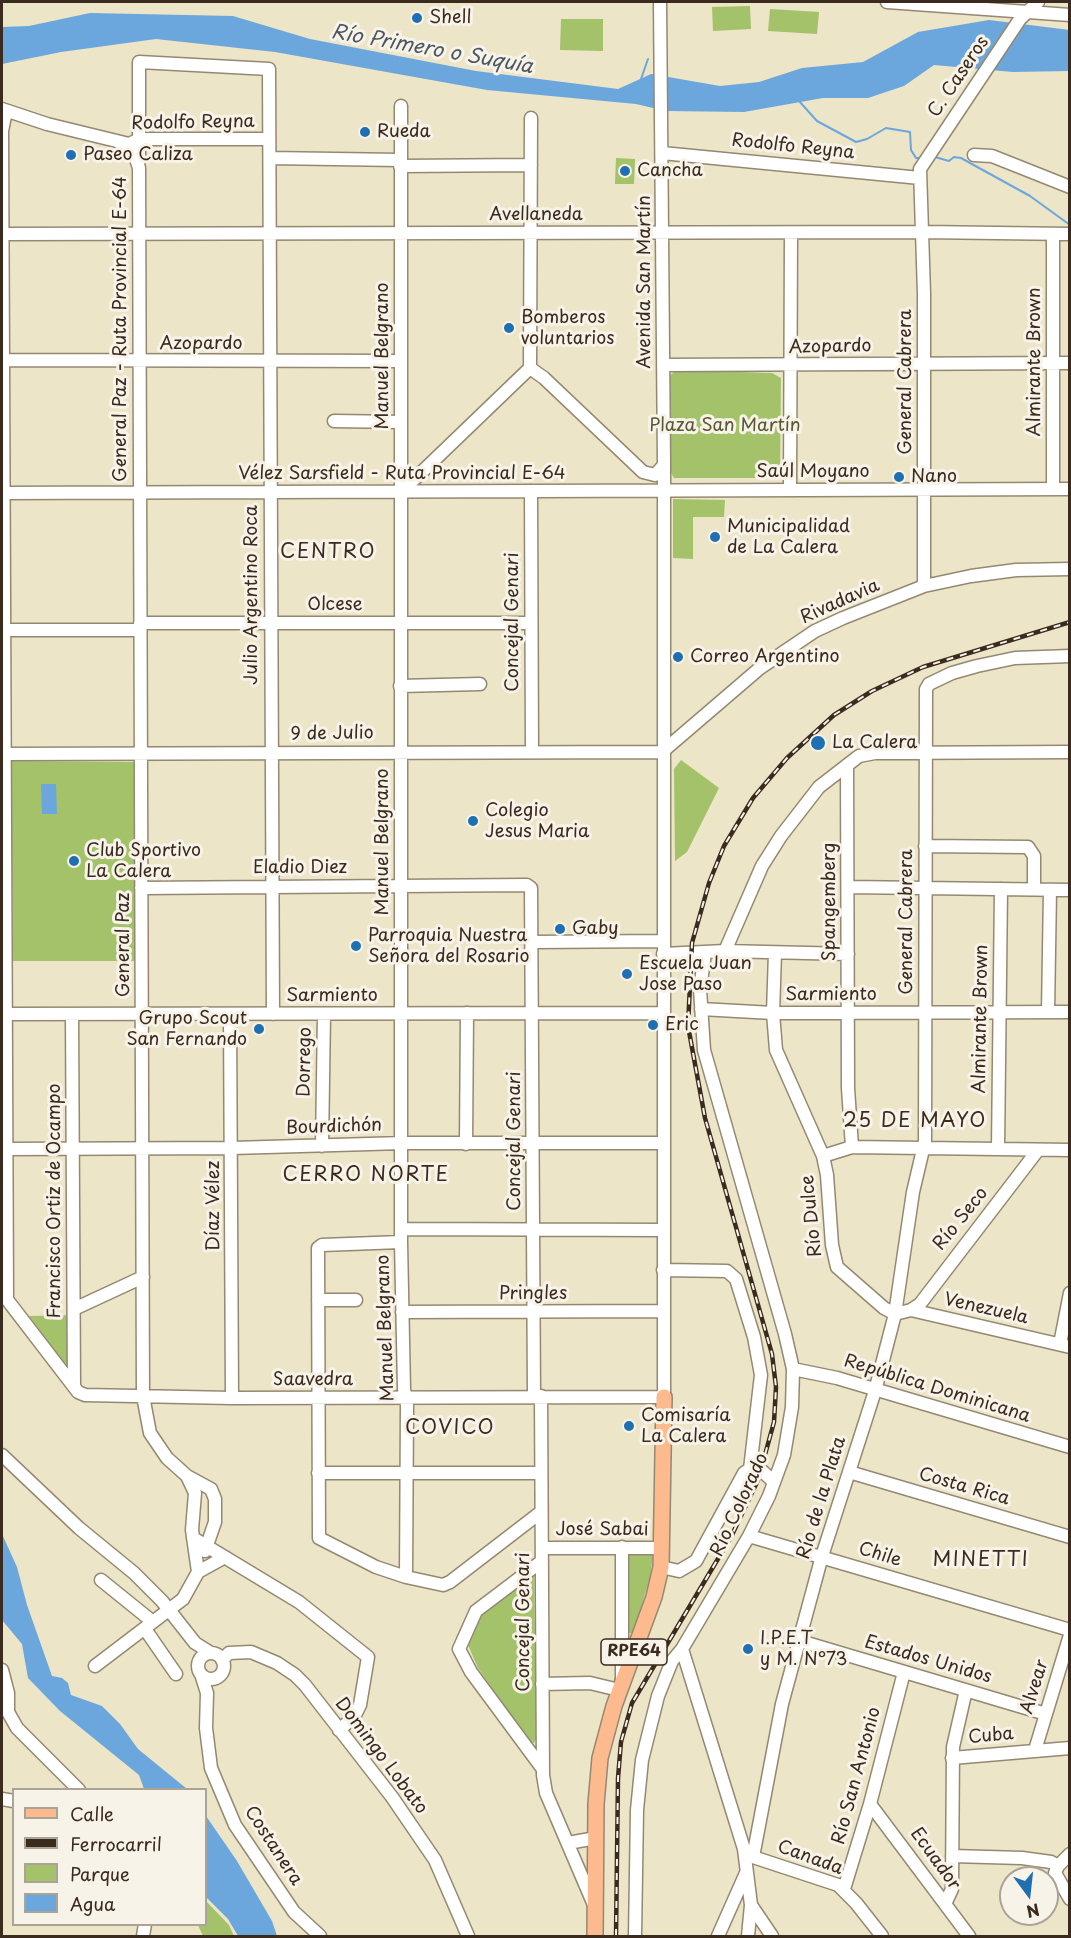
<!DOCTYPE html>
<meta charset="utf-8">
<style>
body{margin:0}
#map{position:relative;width:1071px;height:1938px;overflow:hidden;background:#ece5c7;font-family:"Playpen Sans",sans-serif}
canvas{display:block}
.frame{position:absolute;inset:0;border:3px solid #3b2a1e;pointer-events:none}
.legend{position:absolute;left:12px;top:1788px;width:195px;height:138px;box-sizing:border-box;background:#f7f3e8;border:2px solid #aca397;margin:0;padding:8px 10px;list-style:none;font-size:18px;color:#3b2a1e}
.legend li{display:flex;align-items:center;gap:12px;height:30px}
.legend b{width:30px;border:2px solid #aca397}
.north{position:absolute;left:999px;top:1866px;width:60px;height:60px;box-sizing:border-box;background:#f7f3e8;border:2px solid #aca397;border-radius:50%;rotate:165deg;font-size:16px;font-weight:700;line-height:24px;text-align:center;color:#3b2a1e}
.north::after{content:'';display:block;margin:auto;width:21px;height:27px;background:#1f6fb2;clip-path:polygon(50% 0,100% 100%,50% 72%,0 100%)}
</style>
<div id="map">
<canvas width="1071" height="1938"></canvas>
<div class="frame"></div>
<ul class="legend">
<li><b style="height:8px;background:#fcba8e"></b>Calle</li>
<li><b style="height:8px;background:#3b2a1e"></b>Ferrocarril</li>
<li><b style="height:16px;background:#a3c26a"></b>Parque</li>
<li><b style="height:16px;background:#6ba7dc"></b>Agua</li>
</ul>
<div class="north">N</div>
</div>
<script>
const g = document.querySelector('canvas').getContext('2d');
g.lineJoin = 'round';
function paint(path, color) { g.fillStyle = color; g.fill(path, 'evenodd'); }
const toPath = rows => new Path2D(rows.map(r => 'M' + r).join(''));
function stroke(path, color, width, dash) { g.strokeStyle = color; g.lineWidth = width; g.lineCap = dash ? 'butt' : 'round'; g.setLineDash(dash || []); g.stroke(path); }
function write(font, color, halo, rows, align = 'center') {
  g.font = font + ' "Playpen Sans",sans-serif'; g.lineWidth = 6; g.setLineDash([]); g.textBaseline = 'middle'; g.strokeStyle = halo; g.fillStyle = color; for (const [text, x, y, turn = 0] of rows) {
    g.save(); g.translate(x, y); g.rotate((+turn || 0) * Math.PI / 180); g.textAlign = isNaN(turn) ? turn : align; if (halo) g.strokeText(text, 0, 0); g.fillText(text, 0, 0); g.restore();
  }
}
paint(toPath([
 [750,6,751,29,713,31,712,7],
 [770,9,819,12,817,34,768,31],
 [561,19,603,19,603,51,560,50],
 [616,158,635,159,634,184,615,184],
 [677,370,772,373,781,378,780,478,674,478,669,469,669,376],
 [673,499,725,500,724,517,693,517,693,559,673,558],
 [681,760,719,788,687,852,675,861,674,769],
 [11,761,136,762,136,961,13,961],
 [69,1315,69,1365,64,1363,29,1316],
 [627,1554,653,1554,650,1578,633,1633,627,1633],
 [534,1573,536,1739,534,1743,529,1742,478,1668,467,1643,484,1612],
 [206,1901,229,1925,234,1936,203,1936,198,1925,206,1924]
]), '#a3c26a');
paint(toPath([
 [90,13,233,16,310,39,476,71,618,89,651,74,720,86,759,82,802,68,863,62,918,32,989,20,1070,30,1069,71,1013,72,934,65,904,86,868,98,823,98,744,112,666,111,636,104,487,90,275,52,156,39,61,52,2,64,2,27,29,26],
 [41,784,56,784,57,814,42,814],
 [2,1534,17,1567,27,1605,52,1676,62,1678,68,1683,71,1695,102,1706,120,1724,138,1749,187,1789,144,1789,139,1775,60,1711,28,1678,22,1644,2,1620],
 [206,1816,237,1861,272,1921,277,1936,238,1936,228,1919,206,1897]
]), '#6ba7dc');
stroke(toPath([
 [641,79,648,59],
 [799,101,817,121,856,142,867,139,886,128,910,132,911,150,916,158,921,158],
 [935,157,949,161,954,157,961,158,1030,196,1070,225]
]), '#6ba7dc', 2);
const minor = toPath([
 [887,2,1070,15],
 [401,106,401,1242,404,1389,407,1405,406,1577],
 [2,109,47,124,129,144,140,139,269,139],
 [6,111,2,131,7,1297],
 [662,153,920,178],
 [974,155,992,156,1070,187],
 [270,158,399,160],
 [139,161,139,62,269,69,273,1014],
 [400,166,531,165],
 [2,234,923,232,1070,234],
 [1053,235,1053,489],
 [2,360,401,361],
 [663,365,1070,363],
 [530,368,531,118],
 [530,368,544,378,643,472,655,475,664,465],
 [334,421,401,422],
 [790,489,791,233],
 [531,491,532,752],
 [401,492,530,368],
 [2,493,1070,489],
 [924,586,924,294,920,169,1020,19,1038,2],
 [140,623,531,623],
 [2,630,140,630],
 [400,686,480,684],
 [662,752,760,668,815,631,843,618,924,586,971,576,1016,570,1070,569],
 [2,754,662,752],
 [847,765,848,1088,852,1147],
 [925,846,1028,847,1034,856,1034,889],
 [849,887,1070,890],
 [141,888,527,885,531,888,534,1396],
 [533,942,663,941],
 [725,951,762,866,781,836,819,787,859,756,875,753,1070,752],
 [705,953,700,989,704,1050,785,1334,793,1369,792,1407,784,1455,769,1496,749,1536,682,1649,744,1849,751,1905,772,1936],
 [775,953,773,1013,776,1050,823,1156,827,1175,832,1245,837,1267,884,1308,895,1314,911,1310,1070,1347],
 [663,954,725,951,848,954],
 [701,1009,773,1013,1070,1012],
 [1048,1012,1050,890],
 [2,1014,663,1013],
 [230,1014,232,1398],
 [72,1015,74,1387],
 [466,1144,467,1013],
 [322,1146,324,1014],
 [7,1149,232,1148,403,1143,663,1143],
 [998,1149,1001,889],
 [823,1156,852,1147,1070,1150],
 [401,1229,663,1230],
 [401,1242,322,1245,318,1248,319,1538,376,1567,406,1577,443,1585,450,1582,541,1512],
 [663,1270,727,1271,736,1279,754,1337,761,1375,750,1469],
 [2,1293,78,1392,85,1395,232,1398,664,1397,664,465,660,2],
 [318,1300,356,1300],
 [74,1309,143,1277],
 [911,1310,920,1304,1038,1150],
 [402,1312,663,1311],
 [1060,1344,1070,1293],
 [793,1369,837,1378,1070,1447],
 [541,1396,543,1775,546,1793,594,1905],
 [2,1455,79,1528,134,1573,162,1601,195,1643,211,1653],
 [849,1472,1070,1537],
 [318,1473,541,1473],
 [187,1476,211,1489,215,1499,215,1522,205,1551],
 [749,1536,1070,1630],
 [193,1538,299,1602,368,1657,360,1705,354,1717,339,1730],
 [622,1547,622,1681],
 [542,1548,662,1548],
 [542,1561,476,1611,459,1649,471,1672,542,1768],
 [661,1567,679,1571,696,1561,744,1473,750,1469,761,1470,774,1482],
 [198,1572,225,1557],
 [101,1580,153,1622],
 [145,1629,176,1674],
 [800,1641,1046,1714],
 '198 1666a13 13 0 1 1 26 0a13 13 0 1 1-26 0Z',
 [222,1660,229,1653,251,1652,277,1663,295,1675,305,1685,392,1797,435,1860,468,1936],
 [95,1666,183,1599,198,1572,192,1530,195,1493,187,1476,167,1458,150,1433,143,1396,139,168,133,150,117,141],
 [2,1670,8,1693,8,1712,17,1728,79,1790],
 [201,1674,207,1693,206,1728,211,1768,235,1825,294,1912,320,1936],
 [542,1684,590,1683,619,1690],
 [1035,1750,1070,1635],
 [952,1758,1070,1748],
 [2,1799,14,1801],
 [870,1804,969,1936],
 [568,1843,596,1838],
 [748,1853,753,1857,838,1885,856,1903,882,1936],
 [1070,1854,1058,1866,1055,1873,1070,1899],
 [952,1856,1022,1858,1051,1862,1058,1866],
 [753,1857,782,1704,822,1556,875,1391,895,1314,913,1192,925,1141,926,689,929,684,952,673,977,666,1015,658,1070,656],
 [844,1889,870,1804,904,1672],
 [945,1904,952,1889,953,1747,966,1690],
 [143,1936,145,1924],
 [635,1936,637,1810,642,1760,658,1696,672,1661,682,1649],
 [718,1936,746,1873],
 [748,1936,751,1905]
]);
const major = toPath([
 [595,1936,596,1804,600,1758,614,1706,654,1597,661,1567,664,1397]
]);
stroke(minor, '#948872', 15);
stroke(major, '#948872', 18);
stroke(minor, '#fff', 12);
stroke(major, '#fcba8e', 15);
const rail = toPath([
 [616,1936,618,1778,621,1742,632,1703,731,1537,758,1480,774,1422,776,1387,772,1354,705,1118,688,1026,692,943,709,883,724,846,753,798,787,758,834,715,872,691,923,667,1070,622]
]);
stroke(rail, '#3b2a1e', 4.5);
stroke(rail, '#f7f3e8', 2, [7]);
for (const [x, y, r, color] of [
 [417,18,6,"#1f6fb2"],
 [365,132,6,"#1f6fb2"],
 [71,155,6,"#1f6fb2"],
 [625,171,6,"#1f6fb2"],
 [509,328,6,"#1f6fb2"],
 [899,477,6,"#1f6fb2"],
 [715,537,6,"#1f6fb2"],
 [678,657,6,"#1f6fb2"],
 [818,743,8,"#1f6fb2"],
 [473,821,6,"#1f6fb2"],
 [74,861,6,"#1f6fb2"],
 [560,929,6,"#1f6fb2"],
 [356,946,6,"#1f6fb2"],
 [627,974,6,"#1f6fb2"],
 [653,1025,6,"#1f6fb2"],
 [259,1029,6,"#1f6fb2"],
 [629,1426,6,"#1f6fb2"],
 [748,1649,6,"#1f6fb2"]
]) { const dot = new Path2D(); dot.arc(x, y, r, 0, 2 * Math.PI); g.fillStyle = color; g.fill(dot); stroke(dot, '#f7f3e8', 2); }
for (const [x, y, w] of [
 [634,1652,66]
]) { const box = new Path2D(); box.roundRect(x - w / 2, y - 13, w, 26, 4.5); g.fillStyle = '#f7f3e8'; g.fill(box); stroke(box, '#3b2a1e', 1.5); }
write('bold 16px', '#3b2a1e', null, [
 ["RPE64",634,1652]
]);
write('18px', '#3b2a1e', '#f7f3e8', [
 ["Shell",429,18],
 ["Rueda",377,132],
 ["Paseo Caliza",83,155],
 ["Cancha",637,171],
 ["Bomberos",521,318],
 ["voluntarios",521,339],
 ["Nano",911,477],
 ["Municipalidad",727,527],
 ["de La Calera",727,548],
 ["Correo Argentino",690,657],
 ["La Calera",832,743],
 ["Colegio",485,811],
 ["Jesus Maria",485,832],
 ["Club Sportivo",86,851],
 ["La Calera",86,872],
 ["Gaby",572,929],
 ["Parroquia Nuestra",368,936],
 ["Señora del Rosario",368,957],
 ["Escuela Juan",639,964],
 ["Jose Paso",639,985],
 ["Grupo Scout",247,1019,"right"],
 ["San Fernando",247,1040,"right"],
 ["Eric",665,1025],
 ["Comisaría",641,1416],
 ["La Calera",641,1437],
 ["I.P.E.T",760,1639],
 ["y M. N°73",760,1660]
], 'left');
write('18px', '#3b2a1e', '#f7f3e8', [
 ["C. Caseros",959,77,-56],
 ["Rodolfo Reyna",193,123,-1],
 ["Rodolfo Reyna",793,147,6],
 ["Avellaneda",536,215],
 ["Avenida San Martín",645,282,-90],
 ["General Paz - Ruta Provincial E-64",121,329,-90],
 ["Azopardo",201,344],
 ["Azopardo",830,347,-1],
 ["Manuel Belgrano",383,356,-90],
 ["Almirante Brown",1035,362,-90],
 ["General Cabrera",906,382,-90],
 ["Saúl Moyano",813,472],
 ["Vélez Sarsfield - Ruta Provincial E-64",402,474],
 ["Julio Argentino Roca",252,595,-90],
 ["Rivadavia",840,602,-24],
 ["Olcese",335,605],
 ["Concejal Genari",513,622,-90],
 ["9 de Julio",332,734,-1],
 ["Manuel Belgrano",383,842,-90],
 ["Eladio Diez",300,868],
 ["Spangemberg",830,902,-90],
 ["General Cabrera",907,922,-90],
 ["General Paz",124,945,-90],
 ["Sarmiento",831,995],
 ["Sarmiento",332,996],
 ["Almirante Brown",981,1019,-89],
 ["Dorrego",305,1062,-89],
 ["Bourdichón",334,1127,-2],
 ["Concejal Genari",515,1141,-90],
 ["Francisco Ortiz de Ocampo",55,1201,-90],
 ["Díaz Vélez",214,1206,-90],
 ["Río Dulce",812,1216,-96],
 ["Río Seco",961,1219,-51],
 ["Pringles",533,1294],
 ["Venezuela",986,1309,13],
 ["Manuel Belgrano",386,1328,-92],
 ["Saavedra",313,1380],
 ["República Dominicana",937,1389,17],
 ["Costa Rica",964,1487,16],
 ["Río de la Plata",822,1498,-73],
 ["Río Colorado",740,1505,-65],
 ["José Sabai",602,1530],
 ["Chile",880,1555,17],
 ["Concejal Genari",524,1622,-90],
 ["Estados Unidos",928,1660,16],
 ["Alvear",1035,1687,-73],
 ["Cuba",991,1736,-5],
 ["Domingo Lobato",381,1756,53],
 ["Río San Antonio",857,1776,-75],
 ["Costanera",273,1846,57],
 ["Canada",810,1858,20],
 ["Ecuador",935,1859,54]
]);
write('18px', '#5a5835', '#f7f3e8', [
 ["Plaza San Martín",725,426]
]);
write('italic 20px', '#4c5660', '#f7f3e8', [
 ["Río Primero o Suquía",432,50,10]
]);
g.letterSpacing = '1.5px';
write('20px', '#3b2a1e', '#f7f3e8', [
 ["CENTRO",328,552],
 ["25 DE MAYO",915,1121],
 ["CERRO NORTE",366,1175],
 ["COVICO",450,1428],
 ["MINETTI",981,1560]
]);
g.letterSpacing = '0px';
</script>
